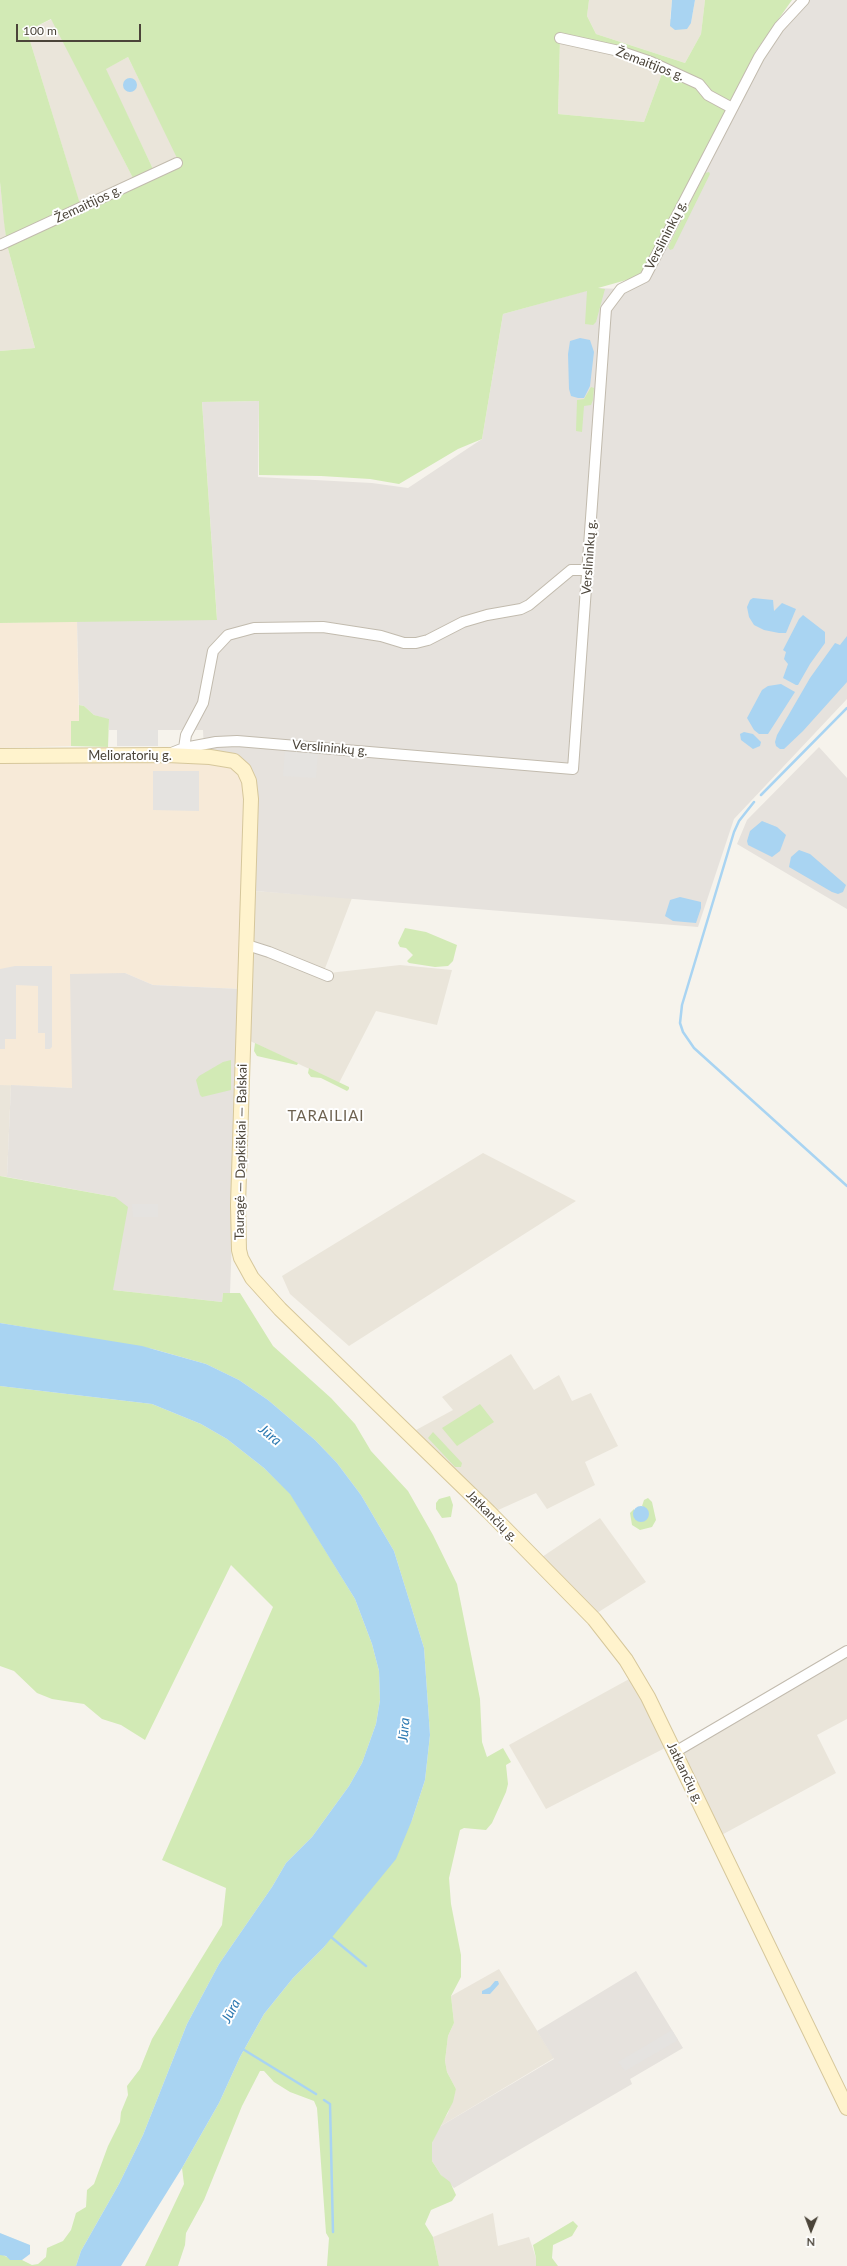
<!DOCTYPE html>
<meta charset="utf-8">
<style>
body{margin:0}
#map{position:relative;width:847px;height:2266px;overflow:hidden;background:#f6f3ec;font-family:Lato,sans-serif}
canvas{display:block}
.north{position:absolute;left:791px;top:2210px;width:40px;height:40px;-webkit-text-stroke:3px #fff;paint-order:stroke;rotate:181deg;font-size:11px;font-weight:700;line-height:16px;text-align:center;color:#4b4439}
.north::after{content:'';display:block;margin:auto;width:14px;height:18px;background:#4b4439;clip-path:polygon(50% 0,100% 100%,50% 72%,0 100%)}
.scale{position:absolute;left:16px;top:24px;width:125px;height:18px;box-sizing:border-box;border:2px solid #4b4439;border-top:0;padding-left:5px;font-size:12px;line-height:14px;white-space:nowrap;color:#4b4439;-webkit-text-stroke:3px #fff;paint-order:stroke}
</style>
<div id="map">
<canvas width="847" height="2266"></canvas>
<div class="north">N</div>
<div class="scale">100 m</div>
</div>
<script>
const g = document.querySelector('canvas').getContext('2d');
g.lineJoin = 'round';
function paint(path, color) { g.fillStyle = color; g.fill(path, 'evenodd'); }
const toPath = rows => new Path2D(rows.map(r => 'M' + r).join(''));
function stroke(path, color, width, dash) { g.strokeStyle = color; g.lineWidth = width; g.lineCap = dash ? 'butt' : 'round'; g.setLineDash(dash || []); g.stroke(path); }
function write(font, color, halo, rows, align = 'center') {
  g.font = font + ' Lato,sans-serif'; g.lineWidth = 4; g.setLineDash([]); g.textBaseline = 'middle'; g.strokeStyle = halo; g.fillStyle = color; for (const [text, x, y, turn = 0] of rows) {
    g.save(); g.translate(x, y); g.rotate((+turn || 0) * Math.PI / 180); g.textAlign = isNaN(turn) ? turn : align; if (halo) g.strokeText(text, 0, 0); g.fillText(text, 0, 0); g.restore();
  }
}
paint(toPath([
 [589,0,672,0,670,19,691,23,695,0,705,0,701,34,685,63,596,34,587,16],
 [52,19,135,182,81,208,27,31],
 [560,38,664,68,644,122,558,114],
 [128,57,178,158,153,169,105,69],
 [0,182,7,245,35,348,0,351],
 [255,891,352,898,324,971,329,973,400,965,452,970,437,1025,376,1011,339,1083,248,1040],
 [0,1085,11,1085,7,1177,0,1176],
 [483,1153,576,1201,349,1346,290,1294,282,1276],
 [511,1354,534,1390,559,1375,572,1401,591,1393,618,1446,585,1462,595,1485,547,1509,536,1493,496,1511,416,1430,453,1410,442,1397],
 [600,1518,646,1582,597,1613,542,1557],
 [847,1651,847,1719,817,1735,836,1773,716,1838,675,1752],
 [631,1678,667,1747,546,1809,509,1745],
 [499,1969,554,2058,439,2127,448,2113,456,2089,447,2072,445,2061,448,2036,454,2023,451,1996],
 [493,2213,498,2246,529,2237,536,2258,536,2266,439,2266,433,2237]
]), '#eae5da');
paint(toPath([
 [77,621,79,721,71,721,71,746,0,748,0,623],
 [166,761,219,764,230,767,241,777,245,788,241,989,153,985,125,973,72,1088,0,1085,0,762]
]), '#f7ead8');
paint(toPath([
 [805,0,847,0,847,699,734,819,698,927,255,891,250,767,247,762,239,757,204,751,203,730,109,730,109,720,94,715,84,706,79,705,77,621,217,619,202,402,259,401,258,477,372,483,408,488,482,439,503,314,596,288,621,289,645,277,759,57],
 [819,747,847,778,847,909,737,844,747,820],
 [125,973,153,985,241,989,230,1293,223,1293,222,1302,113,1290,115,1197,7,1177,11,1085,72,1088,70,974],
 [636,1971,683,2048,630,2079,632,2084,454,2188,441,2175,432,2161,432,2143,439,2127,554,2059,537,2031]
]), '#e6e2dd');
paint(toPath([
 [0,0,589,0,587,16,596,34,685,63,701,34,705,0,792,0,756,51,644,270,637,277,598,288,605,289,596,322,593,325,585,324,587,291,503,314,482,439,458,449,399,484,370,479,321,476,259,475,259,401,202,402,217,620,0,623,0,351,35,348,7,245,4,222,0,182],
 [51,19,135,182,81,207,27,31],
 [560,39,664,68,644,122,558,114],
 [128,57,177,158,153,169,106,69],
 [709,172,710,174,673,249,670,250,668,247,705,173],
 [591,387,594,388,593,400,591,405,584,406,582,432,576,431,577,400,584,399],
 [79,705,84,706,94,715,109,719,108,747,71,746,71,721,79,721],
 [405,928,426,932,457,945,453,961,448,966,435,967,409,963,407,961,413,955,406,948,400,947,398,943],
 [255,1043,298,1063,297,1065,257,1056,254,1051],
 [231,1060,231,1090,202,1097,200,1095,196,1080,199,1076,223,1062],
 [309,1068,349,1087,349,1089,347,1091,321,1078,311,1077,308,1073],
 [0,1176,115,1197,128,1207,113,1290,222,1302,223,1293,240,1293,273,1346,331,1398,355,1424,371,1451,408,1491,433,1535,457,1584,480,1699,482,1742,487,1757,503,1748,511,1762,506,1765,508,1784,506,1792,492,1823,486,1830,464,1828,460,1830,449,1878,451,1904,461,1955,461,1977,451,1996,454,2023,448,2036,445,2061,447,2072,456,2089,453,2102,432,2143,432,2161,441,2175,450,2182,456,2195,452,2201,431,2210,425,2224,433,2237,439,2266,327,2266,329,2238,326,2233,317,2108,314,2101,290,2092,274,2082,264,2071,260,2071,242,2106,204,2200,186,2233,185,2245,178,2266,145,2266,184,2184,182,2168,219,2103,240,2057,264,2014,293,1978,324,1947,412,1820,425,1780,430,1735,424,1648,394,1551,361,1495,337,1463,315,1440,268,1400,239,1380,206,1364,153,1349,0,1323],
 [0,1386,152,1404,201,1424,227,1439,264,1468,290,1493,355,1599,372,1644,379,1671,380,1700,376,1724,362,1763,349,1786,312,1837,286,1863,272,1887,219,1964,187,2024,143,2135,119,2184,81,2251,76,2266,0,2266,0,2255,3,2255,13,2260,22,2260,32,2265,38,2264,46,2257,47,2248,63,2241,71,2230,76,2213,86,2207,87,2190,94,2184,108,2146,120,2122,121,2112,128,2095,127,2086,140,2069,152,2039,222,1925,226,1888,162,1860,273,1607,231,1565,145,1740,121,1725,102,1719,84,1704,52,1699,37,1693,14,1671,0,1666],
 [480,1404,494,1422,457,1446,442,1428],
 [433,1432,462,1463,461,1467,455,1467,428,1438],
 [450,1496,453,1505,451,1517,442,1518,436,1509,436,1503,439,1499],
 [648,1498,652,1502,656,1520,652,1527,640,1530,632,1525,630,1513,634,1509,635,1519,647,1510,642,1506,644,1500],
 [573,2221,578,2226,572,2236,553,2245,552,2258,558,2266,536,2266,536,2258,533,2245]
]), '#d2eab5');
paint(toPath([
 [117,730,158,730,158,746,117,746],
 [285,750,318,752,316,778,283,776],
 [153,771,199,771,199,811,153,810],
 [15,966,52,966,52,1047,50,1049,45,1049,45,1033,38,1033,38,986,16,985,16,1039,5,1039,5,1049,0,1049,0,969],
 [132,1204,158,1204,158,1217,133,1217],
 [672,2030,678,2040,625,2071,618,2062]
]), '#e5e3e0');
paint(toPath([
 [672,0,695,0,691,23,687,29,675,30,670,26],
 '123 85a7 7 0 1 1 14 0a7 7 0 1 1-14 0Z',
 [580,338,590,340,594,352,590,386,584,398,578,398,571,396,569,389,568,354,570,341],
 [753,598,773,600,774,611,782,603,796,609,786,633,779,633,764,630,754,625,749,617,747,607,750,600],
 [803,615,825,632,825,643,810,664,798,685,796,685,783,678,788,664,784,659,786,652,783,650,799,619],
 [847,636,847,682,803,731,784,749,780,749,776,746,775,742,777,735,810,678,835,643,840,645],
 [781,684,795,692,768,734,759,734,754,730,747,718,762,690,768,686],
 [744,732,753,734,761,742,760,746,753,749,741,740,740,734],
 [762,821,777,827,786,835,780,851,772,857,748,845,747,841,750,831],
 [799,850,810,854,846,885,843,892,838,894,832,892,789,867,791,857],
 [680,897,701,902,701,908,696,923,673,921,665,916,670,900],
 [0,1323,142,1346,206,1364,239,1380,268,1400,315,1440,337,1463,361,1495,394,1551,424,1648,430,1735,425,1780,412,1820,396,1859,324,1947,293,1978,264,2014,240,2057,219,2103,182,2168,121,2266,76,2266,81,2251,119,2184,143,2135,187,2024,219,1964,272,1887,286,1863,312,1837,349,1786,362,1763,376,1724,380,1700,379,1671,372,1644,355,1599,290,1494,264,1468,227,1439,201,1424,152,1404,0,1386],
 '633 1514a8 8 0 1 1 16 0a8 8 0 1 1-16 0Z',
 [495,1981,498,1981,499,1984,490,1994,482,1994,482,1991,490,1987],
 [0,2233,30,2245,30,2254,22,2260,10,2260,6,2256,0,2255]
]), '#a9d4f2');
stroke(toPath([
 [761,795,847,708],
 [754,802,739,821,734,832,682,1005,680,1023,683,1032,694,1048,847,1186],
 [331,1937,366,1966],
 [241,2048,316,2094],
 [324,2100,330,2104,333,2232]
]), '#a9d4f2', 2.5);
const minor = toPath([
 [560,38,619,51,651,62,699,84,708,95,732,108],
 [0,245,177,163],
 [184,748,186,735,203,703,213,651,228,635,254,628,323,627,381,636,404,643,416,643,428,640,463,622,487,615,521,609,529,605,571,570,588,570],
 [169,754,184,748,216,742,237,741,573,769,606,309,621,289,645,277,759,57,779,27,804,0],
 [247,945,269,952,328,976],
 [675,1752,847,1651]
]);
const secondary = toPath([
 [0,756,167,755,210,757,234,761,244,770,249,781,251,799,238,1205,239,1250,241,1258,252,1278,280,1309,489,1512,594,1619,626,1660,648,1697,847,2108]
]);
stroke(minor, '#c2bbae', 12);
stroke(secondary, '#d6c79b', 16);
stroke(minor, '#fff', 10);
stroke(secondary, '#fff3cd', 14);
write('13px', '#4b4439', '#fff', [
 ["Žemaitijos g.",650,64,21],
 ["Žemaitijos g.",88,204,-25],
 ["Verslininkų g.",666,235,-63],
 ["Verslininkų g.",589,557,-86],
 ["Verslininkų g.",330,748,5],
 ["Melioratorių g.",130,756],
 ["Tauragė — Dapkiškiai — Balskai",241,1152,-89],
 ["Jatkančių g.",492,1516,45],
 ["Jatkančių g.",685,1773,64]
]);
write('italic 14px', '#2e7ab2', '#fff', [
 ["Jūra",270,1435,39],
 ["Jūra",404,1730,-85],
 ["Jūra",231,2011,-62]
]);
g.letterSpacing = '1px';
write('15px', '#6e6250', '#fff', [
 ["TARAILIAI",326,1116]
]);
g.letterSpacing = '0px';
</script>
